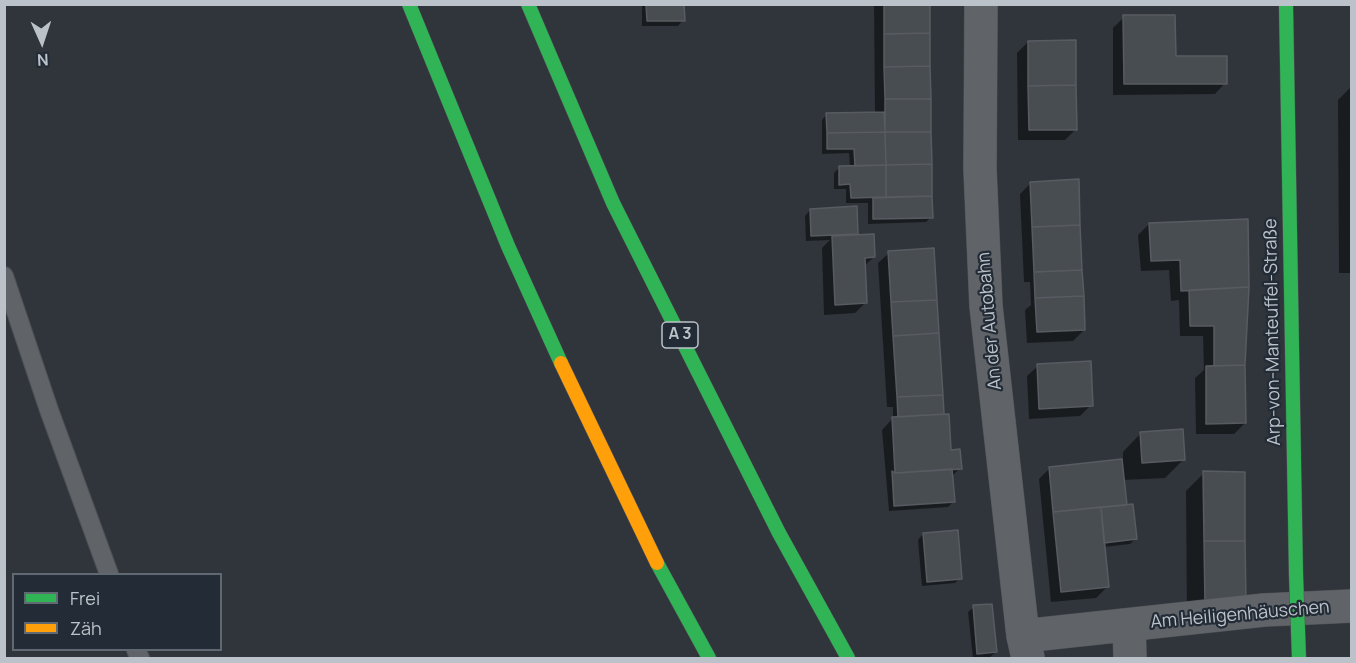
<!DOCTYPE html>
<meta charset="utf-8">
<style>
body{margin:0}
#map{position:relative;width:1356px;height:663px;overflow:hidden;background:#30353b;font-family:Manrope,sans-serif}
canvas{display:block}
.frame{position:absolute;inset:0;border:6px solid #bcc2ca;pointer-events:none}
.legend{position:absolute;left:12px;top:573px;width:210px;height:78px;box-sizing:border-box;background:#232c36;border:2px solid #606871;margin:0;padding:8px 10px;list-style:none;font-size:18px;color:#bcc2ca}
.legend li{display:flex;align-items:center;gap:12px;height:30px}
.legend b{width:30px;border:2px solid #606871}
.north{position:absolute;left:12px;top:12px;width:60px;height:60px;-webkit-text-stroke:4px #232c36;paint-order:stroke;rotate:177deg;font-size:16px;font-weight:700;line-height:24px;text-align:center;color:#bcc2ca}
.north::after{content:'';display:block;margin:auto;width:21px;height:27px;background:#bcc2ca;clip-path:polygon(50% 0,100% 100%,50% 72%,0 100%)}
</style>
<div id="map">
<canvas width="1356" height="663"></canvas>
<div class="frame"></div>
<ul class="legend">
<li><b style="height:8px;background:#30b455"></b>Frei</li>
<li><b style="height:8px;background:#ff9f0a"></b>Zäh</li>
</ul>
<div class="north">N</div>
</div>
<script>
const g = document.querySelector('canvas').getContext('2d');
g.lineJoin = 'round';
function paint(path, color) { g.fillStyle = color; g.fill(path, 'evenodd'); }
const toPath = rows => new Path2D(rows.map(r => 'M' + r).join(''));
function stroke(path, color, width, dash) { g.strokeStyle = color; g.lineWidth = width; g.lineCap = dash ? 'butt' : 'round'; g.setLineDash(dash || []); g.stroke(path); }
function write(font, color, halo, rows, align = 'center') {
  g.font = font + ' Manrope,sans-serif'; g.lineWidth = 4.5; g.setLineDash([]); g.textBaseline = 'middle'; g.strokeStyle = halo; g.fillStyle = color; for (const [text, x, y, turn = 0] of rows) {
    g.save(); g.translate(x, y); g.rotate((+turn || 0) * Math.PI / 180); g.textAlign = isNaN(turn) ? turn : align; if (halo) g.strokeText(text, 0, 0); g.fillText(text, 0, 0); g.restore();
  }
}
paint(toPath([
 [642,4,683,4,683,20,678,26,642,26],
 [874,4,929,4,931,217,926,222,868,224,868,203,846,203,846,189,834,189,834,173,840,167,850,167,849,153,822,154,822,120,827,114,875,113],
 [1020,4,1075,4,1073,6],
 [1124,17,1174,58,1225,83,1215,94,1113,95,1113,28],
 [1028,42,1075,130,1065,140,1018,140,1017,53],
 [1352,86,1352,273,1339,273,1338,100],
 [1031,183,1084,330,1073,341,1027,343,1025,310,1031,305,1030,282,1024,282,1020,194],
 [855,208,856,236,874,257,864,266,866,302,855,313,824,315,822,248,830,240,806,241,805,216,810,210],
 [1247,221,1245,423,1234,434,1196,434,1195,378,1204,370,1203,336,1180,336,1179,300,1171,301,1169,270,1141,271,1138,235,1149,224],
 [889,253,942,414,940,416,950,451,960,468,951,477,953,502,948,507,889,511,882,430,893,418,893,407,887,407,878,263],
 [1038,366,1091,405,1080,416,1029,419,1027,376],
 [1141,433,1183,460,1165,478,1123,480,1125,504,1135,539,1130,544,1103,547,1107,587,1096,598,1051,602,1039,479,1050,468,1123,460,1123,452],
 [1204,473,1227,618,1187,622,1186,491],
 [923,534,960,578,955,583,922,586,918,540],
 [974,607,996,652,990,657,973,658,968,612]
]), '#0007');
const building = toPath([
 [646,4,684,4,685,21,647,21,646,4],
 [884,4,930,4,930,33,884,34,884,4],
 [1123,15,1175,15,1176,56,1227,56,1227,84,1124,84,1123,15],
 [930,33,930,66,884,67,884,34,930,33],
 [1076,40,1076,85,1028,86,1028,41,1076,40],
 [930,66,931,99,885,99,884,67,930,66],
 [1076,85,1077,130,1029,130,1028,86,1076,85],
 [885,99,931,99,931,132,885,132,885,99],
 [884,112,885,132,827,133,826,113,884,112],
 [885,132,886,165,855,166,854,149,827,149,827,133,885,132],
 [885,132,931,132,932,164,886,165,885,132],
 [932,164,932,196,886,197,886,165,932,164],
 [886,165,886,197,851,198,850,184,839,185,839,166,886,165],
 [1079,179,1080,225,1032,227,1030,182,1079,179],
 [932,196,933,218,873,219,873,198,932,196],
 [857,206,858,234,811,236,810,209,857,206],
 [1248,219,1249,287,1181,291,1180,260,1151,261,1149,223,1248,219],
 [1080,225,1082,270,1034,272,1032,227,1080,225],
 [874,234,875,257,865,258,867,303,835,305,832,236,874,234],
 [934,248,937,300,891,302,888,251,934,248],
 [1082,270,1084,296,1035,298,1034,272,1082,270],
 [1249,287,1245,365,1214,366,1214,326,1190,326,1189,290,1249,287],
 [1084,296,1085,330,1037,332,1035,298,1084,296],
 [937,300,939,333,893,336,891,302,937,300],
 [939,333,943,395,897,397,893,336,939,333],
 [1091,361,1093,406,1039,409,1037,364,1091,361],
 [1245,365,1246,423,1206,424,1206,366,1245,365],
 [943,395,944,414,898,417,897,397,943,395],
 [949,414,951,450,960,449,962,469,895,473,892,417,949,414],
 [1183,429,1185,460,1142,463,1140,432,1183,429],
 [1122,459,1127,505,1053,512,1049,467,1122,459],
 [952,469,955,502,894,506,892,471,895,473,952,469],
 [1203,471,1245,472,1245,541,1204,541,1203,471],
 [1133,504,1137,539,1104,543,1101,507,1133,504],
 [1101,507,1109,587,1061,592,1053,512,1101,507],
 [958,530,962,579,927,582,923,533,958,530],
 [1204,541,1245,541,1246,600,1205,604,1204,541],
 [992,604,997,652,977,654,973,605,992,604]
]);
paint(building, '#484d52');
stroke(building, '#585c62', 1.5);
const lane = toPath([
 [4,276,49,410,109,574],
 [136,650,140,658]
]);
const street = toPath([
 [981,4,980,169,986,306,1023,636],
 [1129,625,1130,658],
 [1028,658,1023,636,1264,610,1352,606]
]);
const fast = toPath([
 [409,4,508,246,561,363],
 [528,4,613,203,779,533,848,658],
 [1286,4,1296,574],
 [657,563,709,658]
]);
const slow = toPath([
 [561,363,657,563]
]);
stroke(lane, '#4e5156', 20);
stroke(street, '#4e5156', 34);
stroke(fast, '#4e5156', 15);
stroke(slow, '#4e5156', 15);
stroke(lane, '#606468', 18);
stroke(street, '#606468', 33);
stroke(fast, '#30b455', 14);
stroke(slow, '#ff9f0a', 14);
const fastBridge = toPath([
 [1296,574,1299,658]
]);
stroke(fastBridge, '#4e5156', 15, []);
stroke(fastBridge, '#30b455', 14);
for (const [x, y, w] of [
 [680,335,36]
]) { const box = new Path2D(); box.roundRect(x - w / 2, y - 13, w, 26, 4.5); g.fillStyle = '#232c36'; g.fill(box); stroke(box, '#bcc2ca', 1.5); }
write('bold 16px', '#bcc2ca', null, [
 ["A 3",680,335]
]);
write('18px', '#bcc2ca', '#232c36', [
 ["An der Autobahn",990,321,-95],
 ["Arp-von-Manteuffel-Straße",1273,332,-91],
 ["Am Heiligenhäuschen",1240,615,-5]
]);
</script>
